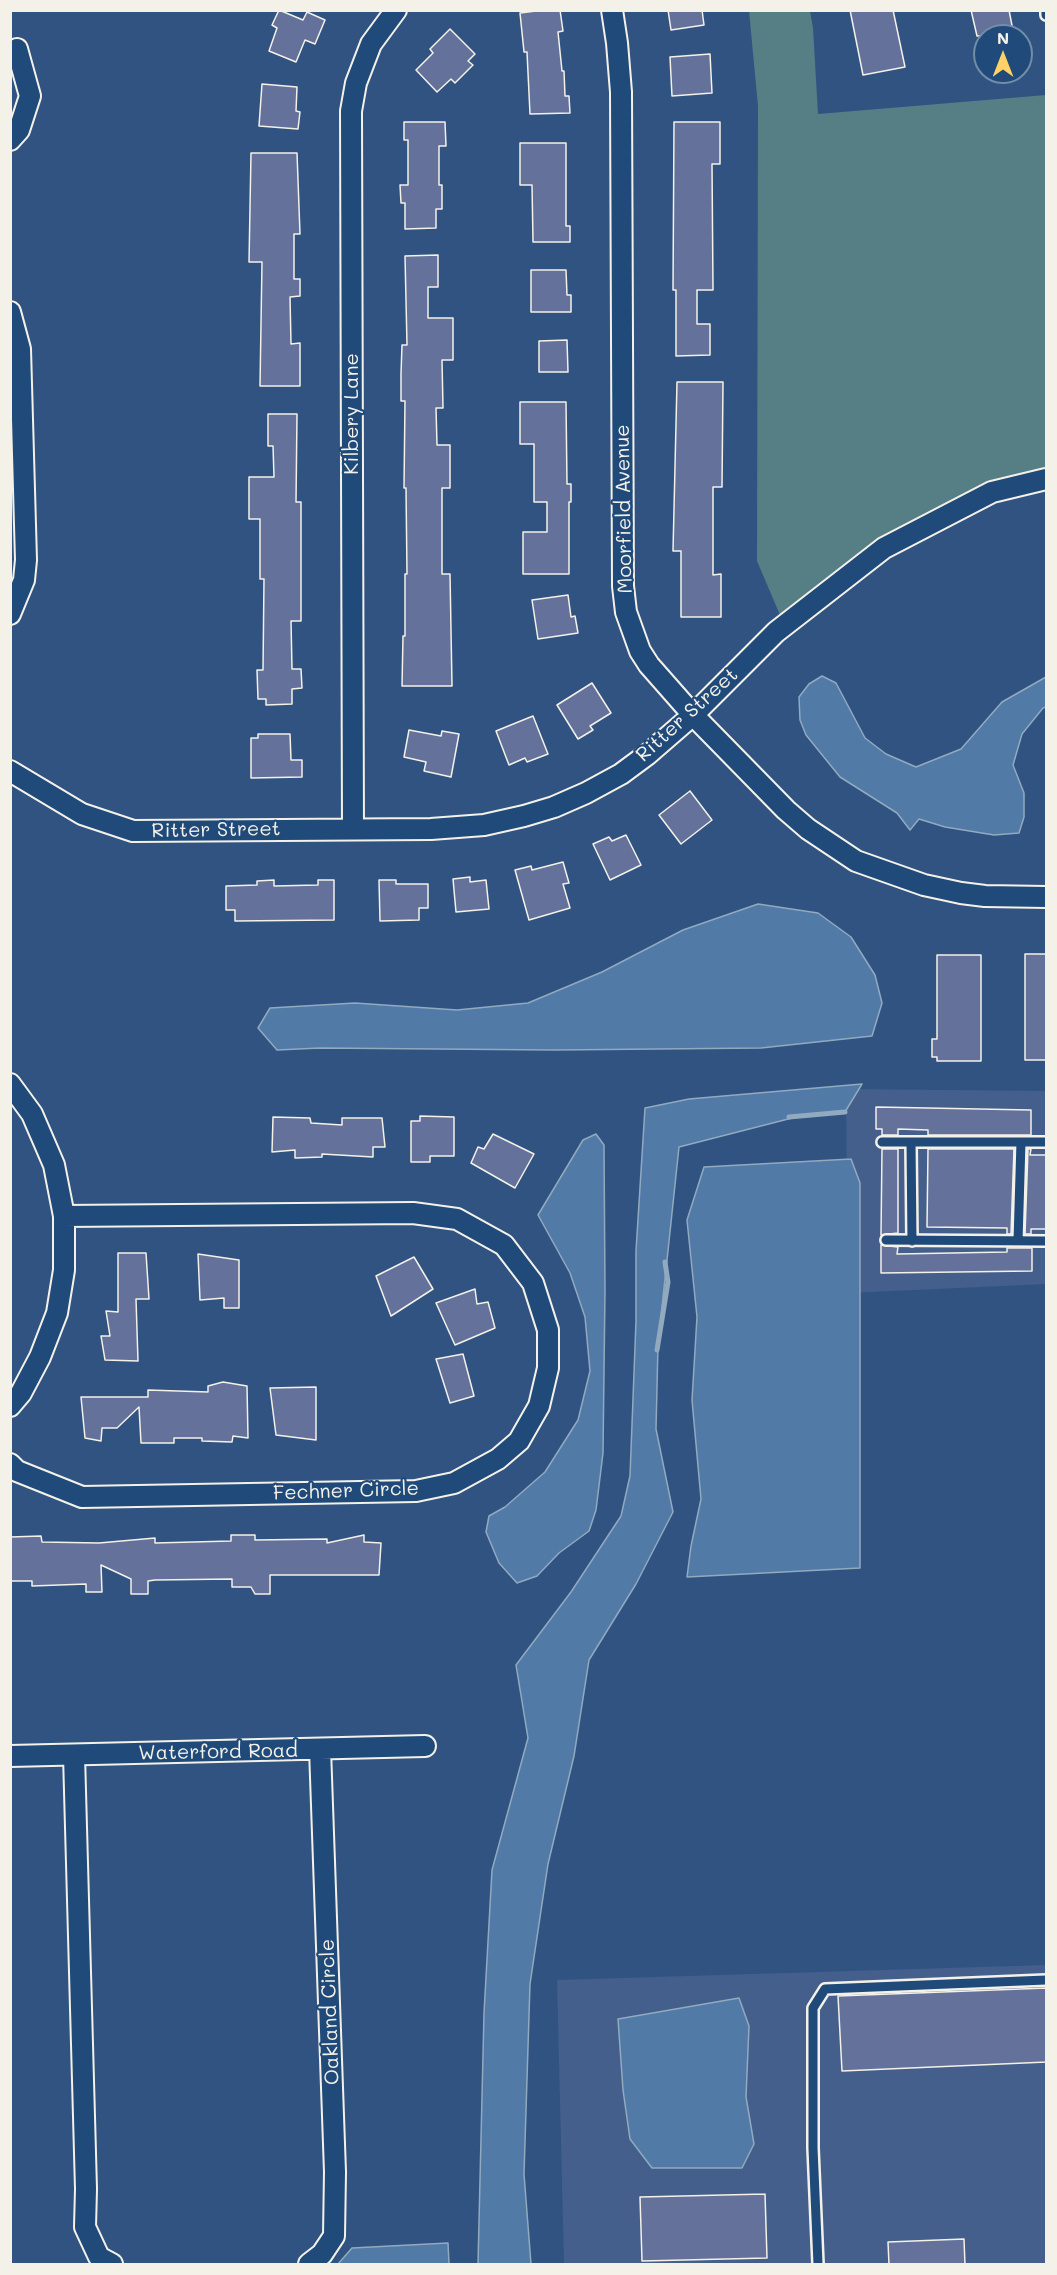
<!DOCTYPE html>
<style>
body{margin:0}
#map{position:relative;width:1057px;height:2275px;overflow:hidden;background:#315382;font-family:Mali,sans-serif}
canvas{display:block}
.frame{position:absolute;inset:0;border:12px solid #f4f1e8;pointer-events:none}
.north{position:absolute;left:973px;top:24px;width:60px;height:60px;box-sizing:border-box;background:#1f4a7a;border:2px solid #748da6;border-radius:50%;rotate:0deg;font-size:16px;font-weight:700;line-height:24px;text-align:center;color:#f4f1e8}
.north::after{content:'';display:block;margin:auto;width:21px;height:27px;background:#ffd166;clip-path:polygon(50% 0,100% 100%,50% 72%,0 100%)}
</style>
<div id="map">
<canvas width="1057" height="2275"></canvas>
<div class="frame"></div>
<div class="north">N</div>
</div>
<script>
const g = document.querySelector('canvas').getContext('2d');
g.lineJoin = 'round';
function paint(path, color) { g.fillStyle = color; g.fill(path, 'evenodd'); }
const toPath = rows => new Path2D(rows.map(r => 'M' + r).join(''));
function stroke(path, color, width, dash) { g.strokeStyle = color; g.lineWidth = width; g.lineCap = dash ? 'butt' : 'round'; g.setLineDash(dash || []); g.stroke(path); }
function write(font, color, halo, rows, align = 'center') {
  g.font = font + ' Mali,sans-serif'; g.lineWidth = 4.5; g.setLineDash([]); g.textBaseline = 'middle'; g.strokeStyle = halo; g.fillStyle = color; for (const [text, x, y, turn = 0] of rows) {
    g.save(); g.translate(x, y); g.rotate((+turn || 0) * Math.PI / 180); g.textAlign = isNaN(turn) ? turn : align; if (halo) g.strokeText(text, 0, 0); g.fillText(text, 0, 0); g.restore();
  }
}
paint(toPath([
 [846,1089,1046,1091,1046,1284,848,1293],
 [1046,1965,1046,2264,564,2264,557,1980]
]), '#445f8b');
paint(toPath([
 [749,11,810,11,813,28,818,114,1046,95,1046,468,903,526,780,615,757,561,758,106]
]), '#557e85');
const water = toPath([
 [822,676,836,683,865,738,886,754,916,767,961,749,1002,702,1046,677,1046,707,1043,708,1022,734,1013,765,1024,793,1024,817,1019,833,994,835,945,827,919,819,910,830,897,813,840,777,806,735,800,720,799,697,809,684,822,676],
 [758,904,818,913,851,937,875,975,882,1003,872,1036,761,1048,554,1050,320,1048,277,1050,258,1028,270,1008,355,1003,457,1010,528,1003,602,972,683,930,758,904],
 [862,1084,845,1112,796,1117,679,1147,658,1345,656,1429,673,1512,636,1584,589,1660,574,1756,548,1864,530,1984,524,2174,531,2264,478,2264,484,2013,492,1870,528,1738,516,1665,571,1592,621,1516,630,1476,636,1321,636,1251,645,1108,689,1099,862,1084],
 [596,1134,604,1145,605,1290,603,1453,596,1510,589,1531,559,1553,537,1576,517,1583,499,1563,486,1532,489,1516,505,1507,545,1472,578,1420,590,1371,585,1317,570,1273,538,1215,583,1140,596,1134],
 [851,1159,860,1183,860,1568,687,1577,691,1546,701,1499,692,1400,697,1317,687,1220,704,1167,851,1159],
 [739,1998,749,2026,746,2097,754,2144,742,2168,652,2168,630,2139,623,2090,618,2019,739,1998],
 [448,2243,449,2264,338,2264,352,2248,448,2243]
]);
paint(water, '#517aa6');
stroke(water, '#92aac0', 1.5);
stroke(toPath([
 [789,1117,845,1112],
 [657,1350,668,1282,665,1262]
]), '#92aac0', 5);
const building = toPath([
 [279,10,303,20,307,12,325,20,315,44,305,40,296,62,269,51,277,28,272,25,279,10],
 [544,10,560,10,563,31,558,32,562,71,564,71,565,96,569,96,570,113,530,114,527,52,524,52,520,13,544,10],
 [668,10,702,10,704,25,671,30,668,10],
 [850,10,893,10,905,67,863,75,850,10],
 [971,10,1009,10,1014,36,977,36,971,10],
 [450,29,475,54,468,61,473,65,455,83,451,79,437,92,416,70,433,53,430,49,450,29],
 [710,54,712,93,672,96,670,57,710,54],
 [262,84,297,87,296,111,300,112,298,129,259,126,262,84],
 [404,122,445,122,446,146,439,146,439,185,442,185,442,209,436,209,436,228,405,229,405,203,401,203,400,185,408,185,408,140,404,140,404,122],
 [674,122,720,122,720,164,712,164,713,290,697,290,697,324,710,324,710,355,676,356,676,290,673,290,674,122],
 [520,143,566,143,566,226,570,226,570,242,533,242,532,185,520,185,520,143],
 [251,153,297,153,300,234,294,234,294,279,300,279,300,296,290,297,291,344,300,343,300,386,260,386,262,262,249,262,251,153],
 [438,255,438,287,428,287,428,318,453,318,453,360,442,360,443,408,436,408,437,445,450,445,450,488,442,488,442,574,450,574,452,686,402,686,403,636,405,636,405,574,407,574,406,488,404,488,405,401,401,401,401,374,402,345,407,345,405,256,438,255],
 [531,270,566,270,567,295,571,295,571,312,531,312,531,270],
 [567,340,568,372,539,372,539,341,567,340],
 [677,382,723,382,722,487,713,487,713,575,721,574,721,617,681,617,681,551,673,551,677,382],
 [520,402,566,402,567,484,571,484,571,502,569,502,569,574,523,574,523,532,547,532,547,502,534,502,534,444,520,444,520,402],
 [268,414,297,414,296,502,301,502,301,621,291,621,292,669,301,669,302,688,292,689,292,704,266,705,266,699,258,699,257,670,263,670,264,579,260,579,260,519,249,519,249,477,274,477,273,446,268,446,268,414],
 [568,595,571,617,575,616,578,633,538,639,532,600,568,595],
 [592,683,611,713,590,726,593,730,578,739,557,705,592,683],
 [533,716,548,754,527,762,525,758,509,765,496,731,533,716],
 [409,730,441,736,442,731,459,734,451,777,424,771,426,762,404,757,409,730],
 [258,734,290,734,291,760,302,760,302,777,251,778,251,738,258,738,258,734],
 [690,791,712,820,681,844,659,815,690,791],
 [626,835,641,865,610,880,593,844,609,837,612,841,626,835],
 [563,862,569,883,563,884,570,908,529,920,515,870,531,866,532,870,563,862],
 [470,877,470,882,486,880,489,909,456,912,453,879,470,877],
 [274,880,274,886,318,885,318,880,334,880,334,920,235,921,235,910,226,910,226,886,257,885,257,881,274,880],
 [379,880,396,880,396,884,428,884,428,908,419,908,419,920,380,921,379,880],
 [1025,954,1047,954,1047,1060,1025,1060,1025,954],
 [937,955,981,955,981,1061,937,1061,937,1057,932,1057,932,1039,937,1039,937,955],
 [876,1107,1031,1110,1031,1135,928,1135,928,1130,898,1129,898,1135,882,1135,882,1129,876,1129,876,1107],
 [420,1116,454,1117,454,1156,430,1156,430,1162,411,1162,411,1121,420,1121,420,1116],
 [273,1117,310,1118,311,1123,342,1125,342,1118,382,1118,385,1147,373,1147,373,1157,322,1154,322,1157,295,1158,295,1150,272,1152,273,1117],
 [493,1134,534,1154,515,1188,471,1163,478,1147,484,1149,493,1134],
 [882,1149,898,1149,898,1233,881,1235,882,1149],
 [928,1149,1014,1149,1011,1234,1007,1234,1007,1228,927,1227,928,1149],
 [1028,1149,1031,1149,1030,1155,1047,1155,1047,1229,1031,1229,1031,1234,1025,1234,1028,1149],
 [881,1245,898,1247,897,1254,1007,1252,1007,1248,1032,1248,1032,1271,881,1273,881,1245],
 [118,1253,146,1253,149,1299,136,1299,138,1361,105,1360,101,1336,110,1336,106,1311,118,1312,118,1253],
 [198,1254,239,1260,239,1308,224,1308,224,1298,200,1300,198,1254],
 [414,1257,433,1289,391,1316,376,1276,414,1257],
 [475,1289,477,1304,488,1302,495,1328,455,1345,436,1303,475,1289],
 [463,1354,474,1396,450,1403,436,1359,463,1354],
 [223,1382,247,1386,248,1438,233,1436,232,1442,202,1441,202,1438,174,1438,174,1443,141,1443,139,1407,117,1428,102,1428,101,1441,85,1438,81,1397,148,1397,148,1390,208,1392,208,1386,223,1382],
 [316,1387,316,1440,276,1435,270,1388,316,1387],
 [231,1535,255,1535,255,1540,327,1539,327,1543,364,1535,364,1542,381,1543,379,1575,270,1575,270,1594,255,1594,251,1587,232,1587,232,1579,155,1580,148,1581,148,1594,131,1594,131,1579,101,1565,102,1592,86,1592,86,1584,32,1586,32,1581,10,1581,10,1537,41,1536,42,1542,99,1543,155,1538,155,1543,231,1541,231,1535],
 [1047,1988,1047,2062,842,2071,838,1996,1047,1988],
 [765,2194,767,2258,642,2261,640,2197,765,2194],
 [964,2239,965,2265,889,2265,888,2242,964,2239]
]);
paint(building, '#64719a');
stroke(building, '#f4f1e8', 1.5);
const service = toPath([
 [1046,10,1046,15],
 [882,1142,1046,1142],
 [911,1142,912,1241],
 [886,1240,1046,1241],
 [1018,1241,1021,1142],
 [818,2264,813,2148,813,2008,825,1989,1046,1980]
]);
const minor = toPath([
 [612,10,617,43,621,92,623,586,626,612,640,651,649,665,693,715,786,810,808,829,856,861,924,885,961,893,985,896,1046,897],
 [10,140,19,130,30,96,17,49],
 [10,312,20,349,26,560,24,580,10,614],
 [10,771,82,814,133,831,431,829,484,825,524,816,554,807,586,793,621,774,648,754,693,715,776,632,884,548,992,492,1046,479],
 [353,829,351,111,356,83,371,44,396,10],
 [10,1084,32,1114,54,1165,64,1216,64,1270,57,1313,40,1357,21,1393,10,1406],
 [10,1464,17,1471,82,1497,416,1491,454,1483,498,1459,519,1441,539,1406,548,1368,548,1330,533,1283,504,1245,457,1219,413,1213,64,1216],
 [74,1755,86,2189,85,2227,99,2257,112,2264],
 [10,1756,425,1746],
 [309,2264,322,2254,334,2236,335,2172,320,1749]
]);
stroke(service, '#f4f1e8', 14);
stroke(minor, '#f4f1e8', 24);
stroke(service, '#1f4a7a', 9);
stroke(minor, '#1f4a7a', 20);
write('20px', '#f4f1e8', '#1f4a7a', [
 ["Kilbery Lane",352,414,-90],
 ["Moorfield Avenue",624,509,-91],
 ["Ritter Street",687,715,-42],
 ["Ritter Street",216,830,-1],
 ["Fechner Circle",346,1491,-2],
 ["Waterford Road",218,1752,-1],
 ["Oakland Circle",330,2012,-92]
]);
</script>
